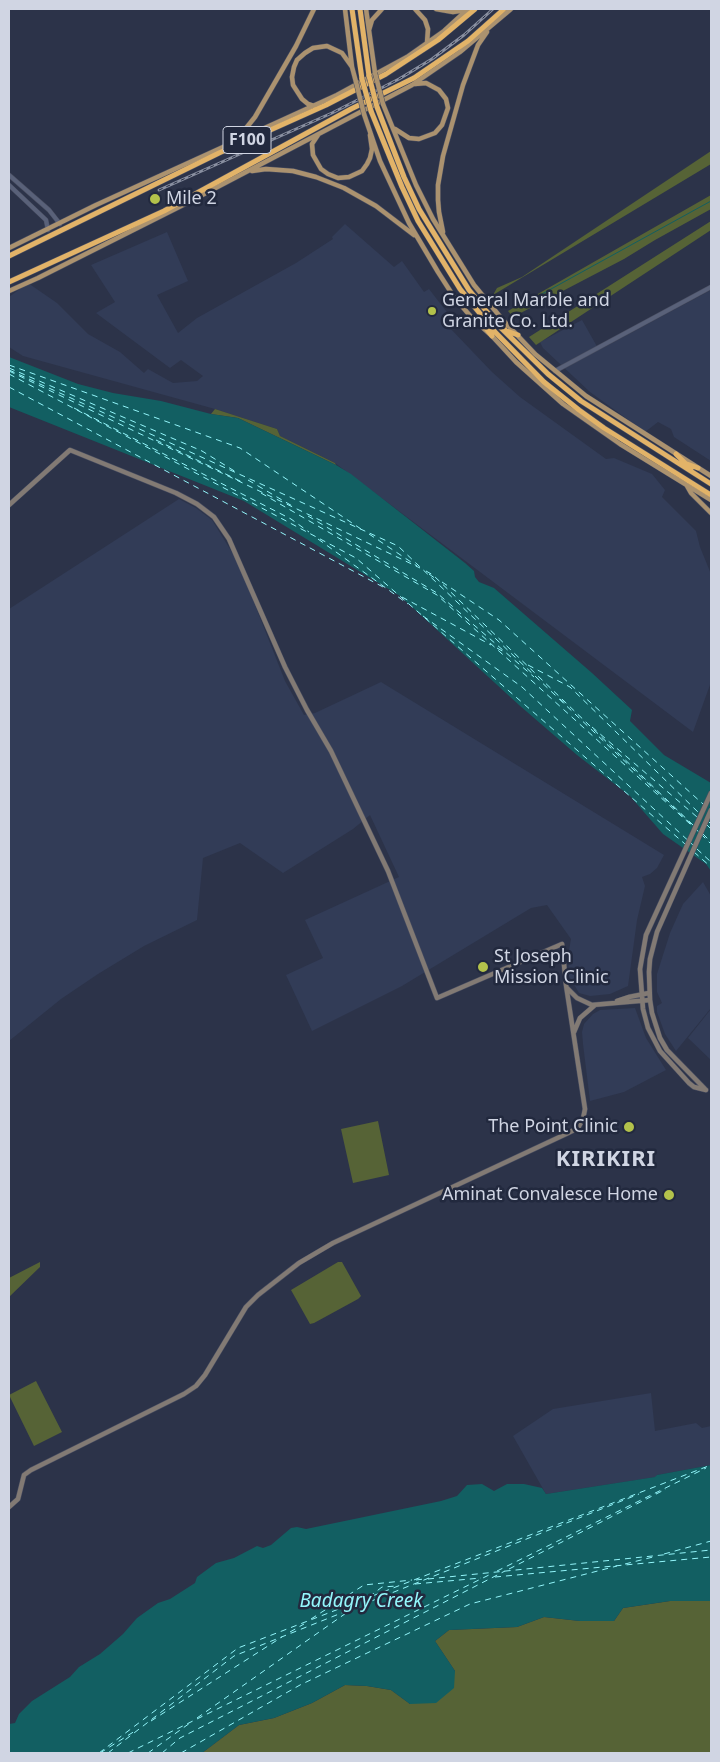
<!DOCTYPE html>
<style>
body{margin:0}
#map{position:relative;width:720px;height:1762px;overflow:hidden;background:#2c3349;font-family:"Noto Sans",sans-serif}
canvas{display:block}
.frame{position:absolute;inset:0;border:10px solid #d0d5e3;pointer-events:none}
</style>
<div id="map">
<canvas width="720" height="1762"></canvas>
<div class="frame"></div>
</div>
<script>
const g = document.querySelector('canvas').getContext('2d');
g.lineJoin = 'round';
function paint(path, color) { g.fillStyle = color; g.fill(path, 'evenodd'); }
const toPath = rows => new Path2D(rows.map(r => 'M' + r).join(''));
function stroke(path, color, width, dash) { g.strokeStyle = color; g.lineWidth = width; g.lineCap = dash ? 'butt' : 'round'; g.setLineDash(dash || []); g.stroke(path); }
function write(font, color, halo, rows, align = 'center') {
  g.font = font + ' "Noto Sans",sans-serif'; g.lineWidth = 5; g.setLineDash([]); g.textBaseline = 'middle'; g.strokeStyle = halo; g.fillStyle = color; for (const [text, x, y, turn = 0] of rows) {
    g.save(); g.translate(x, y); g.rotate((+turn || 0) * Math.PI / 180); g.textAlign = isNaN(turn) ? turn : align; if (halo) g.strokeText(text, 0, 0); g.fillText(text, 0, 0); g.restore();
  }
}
paint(toPath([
 [345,224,394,267,402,261,424,292,429,289,453,320,449,327,492,372,520,397,606,459,614,458,652,474,665,490,662,497,696,531,700,547,711,574,711,682,693,732,335,463,280,436,277,429,215,409,23,356,9,347,9,297,28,283,57,303,88,334,120,352,144,373,148,369,173,383,197,381,203,376,181,360,170,368,96,313,115,302,91,265,167,232,188,281,157,295,178,333,197,318,296,263,333,239,332,237],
 [711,290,711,461,674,437,671,429,658,422,645,432,590,392,543,348,540,342,582,320,599,350],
 [179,499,196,508,212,520,238,562,285,681,304,715,315,713,381,682,664,855,657,868,650,874,642,877,645,886,637,920,628,986,610,994,590,996,579,993,569,976,568,956,571,939,547,905,531,908,402,986,312,1031,286,975,323,958,305,920,399,877,370,815,353,829,283,873,240,843,203,858,197,920,144,946,98,974,61,999,9,1041,9,609],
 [703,882,711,896,711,1008,676,1051,665,1034,657,1012,657,1006,662,1003,657,992,657,974,670,933,683,904],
 [635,1008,646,1038,666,1070,624,1092,590,1101,583,1044,582,1032,584,1024,593,1014,600,1010],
 [711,1009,711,1060,688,1038],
 [651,1393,655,1431,696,1423,702,1428,711,1426,711,1465,657,1475,656,1477,546,1494,513,1436,553,1409]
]), '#323c57');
paint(toPath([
 [711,151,711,164,493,295,497,288,522,277],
 [711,195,711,209,655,240,624,259,513,317,508,311],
 [711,221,711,230,536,345,529,337],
 [215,409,277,429,280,436,335,463,336,465,238,418,211,414],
 [378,1121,389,1175,353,1183,341,1129],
 [40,1262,40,1267,9,1297,9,1278],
 [338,1262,342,1262,361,1296,358,1299,314,1323,310,1324,291,1290],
 [36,1381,62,1432,34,1446,9,1395],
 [670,1601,711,1601,711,1753,202,1753,239,1725,274,1718,312,1703,345,1685,367,1686,391,1690,410,1704,455,1671,435,1641,449,1630,517,1627,544,1617,580,1621,614,1621,623,1608]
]), '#566336');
paint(toPath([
 [9,357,78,384,113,393,161,401,211,414,238,418,336,465,351,474,465,563,474,571,475,577,479,582,494,588,592,673,632,710,630,721,664,755,711,783,711,871,706,864,663,834,630,796,577,755,519,705,400,596,244,501,9,407],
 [711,1465,711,1601,670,1601,623,1608,614,1621,580,1621,544,1617,517,1627,449,1630,435,1641,455,1671,454,1688,436,1703,410,1704,391,1690,367,1686,345,1685,312,1703,274,1718,239,1725,202,1753,9,1753,9,1724,15,1723,19,1714,32,1701,70,1677,79,1667,100,1654,123,1634,137,1618,158,1603,170,1599,195,1583,197,1577,216,1563,234,1558,257,1546,263,1548,271,1545,291,1528,297,1527,306,1529,441,1501,457,1496,467,1485,482,1484,494,1491,507,1484,524,1484,542,1488,546,1494,655,1477,657,1475]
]), '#125f62');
stroke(toPath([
 [522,305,711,201]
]), '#125f62', 1);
stroke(toPath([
 [9,365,240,448,361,529],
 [9,368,202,451,236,472],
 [9,370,398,546,693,826],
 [9,371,420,568],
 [9,374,356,558,685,844],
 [9,387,383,587],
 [74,408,291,519,309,532],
 [156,440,242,482],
 [248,480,294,507],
 [261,493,437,595,700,833],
 [308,516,437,593,534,677],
 [369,534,417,566],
 [318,539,408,604],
 [426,571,433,575,694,826],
 [429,574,436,579],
 [442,582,499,620,703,804],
 [402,597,491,645],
 [423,616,522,687,694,846],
 [497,648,504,652],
 [528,665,570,687,699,813],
 [560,699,568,706],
 [592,727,697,817],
 [708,821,711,824],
 [706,824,711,829],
 [701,834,711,844],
 [703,834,711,842],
 [697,849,711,862],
 [694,852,711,867],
 [664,1554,711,1541],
 [625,1564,653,1557],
 [509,1569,666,1489],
 [497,1571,706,1468],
 [495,1577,711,1557],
 [428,1579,711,1550],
 [416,1580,424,1579],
 [415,1584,481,1578],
 [369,1597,382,1587,397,1586],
 [354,1607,363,1600],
 [311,1619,364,1585,412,1580],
 [290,1632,304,1624],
 [197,1718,349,1611],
 [151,1721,282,1637],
 [99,1753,238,1648,711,1465],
 [100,1753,135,1731],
 [108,1753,234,1656,639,1494],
 [128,1753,493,1573],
 [148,1753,190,1723],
 [162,1753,180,1738,505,1571],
 [181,1753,300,1685,470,1604,617,1566]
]), '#93f6fb', 1, [6, 5]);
const tertiary = toPath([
 [9,175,49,210,60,224],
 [9,185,46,220,48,230],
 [555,371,711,287]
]);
const secondary = toPath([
 [9,505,70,450,176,493,197,504,214,517,229,539,285,667,307,710,331,751,388,871,437,998,562,944,566,985,585,1109,583,1119,578,1128,566,1134,333,1243,299,1263,258,1295,246,1307,205,1375,196,1386,184,1394,31,1470,24,1475,18,1499,9,1507],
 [567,988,577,998,592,1005,650,1000],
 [617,1001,629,997,649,993],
 [574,1032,580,1018,595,1005],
 [705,1089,667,1050,660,1038,652,1013,650,1000,649,972,650,959,657,932,711,810],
 [706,1090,694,1087,689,1083,660,1051,648,1028,643,1009,640,969,646,935,711,793]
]);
const primary = toPath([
 [345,9,352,67,356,82],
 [366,9,375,73],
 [415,9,425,20,428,29,427,43],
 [436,9,453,12,466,10],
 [369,30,372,20,382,9],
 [383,104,416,185,433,219,474,285,502,319,535,354,586,396,711,476],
 [314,106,308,104,302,99,293,85,292,77,294,67,297,60,305,53,313,48,327,46,342,53,352,67],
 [364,114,380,161,409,223,438,272,454,297,472,318,492,336,516,362,563,404,620,444,711,500],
 [395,129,409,138,419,139,435,133,442,125,448,108,446,99,439,90,426,83,415,84],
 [318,135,312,144,313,155,321,169,328,174,338,178,349,177,362,171,367,164,370,158,372,149,370,135],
 [227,145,247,127,255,117,296,46,314,9],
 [252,171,266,169,293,171,316,177,344,188,376,206,414,235],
 [443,232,439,212,438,200,438,185,443,156,463,85,478,45,487,32],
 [9,248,96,205,337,95,407,57,444,31,468,9],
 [9,291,38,278,185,204,412,85,460,52,511,9],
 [687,486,691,493,711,513]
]);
const motorway = toPath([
 [352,9,362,79],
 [360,9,369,76],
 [377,107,404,177,419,209,469,290,497,324,548,374,581,401,711,484],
 [371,111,402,187,418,221,460,289,495,332,544,382,579,410,604,428,711,495],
 [9,256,219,153,326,105,386,74,438,40,475,9],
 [9,282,164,211,351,109,414,78,468,41,504,9],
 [480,317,482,323,492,336],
 [472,318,482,323],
 [502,319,505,331],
 [504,330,518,335],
 [676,454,691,469],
 [687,464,698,468]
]);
stroke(tertiary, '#494e61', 5);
stroke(secondary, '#494e61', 5.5);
stroke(primary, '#494e61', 5.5);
stroke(motorway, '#494e61', 6);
stroke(tertiary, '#596179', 4);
stroke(secondary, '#827a74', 4.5);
stroke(primary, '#ab926f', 4.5);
stroke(motorway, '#e2b368', 5);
const rail = toPath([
 [159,190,332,113,399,79,432,59,464,35,493,9]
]);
stroke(rail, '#898fa0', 3);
stroke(rail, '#22293e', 1, [4]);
const primaryBridge = toPath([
 [375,73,383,104],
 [356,82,364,114]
]);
const motorwayBridge = toPath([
 [369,76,377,107],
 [362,79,371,111]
]);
stroke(primaryBridge, '#494e61', 5.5, []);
stroke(motorwayBridge, '#494e61', 6, []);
stroke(primaryBridge, '#ab926f', 4.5);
stroke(motorwayBridge, '#e2b368', 5);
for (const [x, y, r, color] of [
 [155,199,6,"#b3c24b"],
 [432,311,5,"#b3c24b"],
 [483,967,6,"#b3c24b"],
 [629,1127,6,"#b3c24b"],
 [669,1195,6,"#b3c24b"]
]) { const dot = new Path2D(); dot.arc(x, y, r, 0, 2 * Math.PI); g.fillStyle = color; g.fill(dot); stroke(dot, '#22293e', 2); }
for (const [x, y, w] of [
 [247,140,48]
]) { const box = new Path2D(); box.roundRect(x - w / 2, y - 13.5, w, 27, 4); g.fillStyle = '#22293e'; g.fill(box); stroke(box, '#d0d5e3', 1); }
write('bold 16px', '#d0d5e3', null, [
 ["F100",247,140]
]);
write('18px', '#d0d5e3', '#22293e', [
 ["Mile 2",166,199],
 ["General Marble and",442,301],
 ["Granite Co. Ltd.",442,322],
 ["St Joseph",494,957],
 ["Mission Clinic",494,978],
 ["The Point Clinic",618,1127,"right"],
 ["Aminat Convalesce Home",658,1195,"right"]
], 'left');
write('italic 19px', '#93f6fb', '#22293e', [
 ["Badagry Creek",361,1602]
]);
g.letterSpacing = '1px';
write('bold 22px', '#d0d5e3', '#22293e', [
 ["KIRIKIRI",606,1160]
]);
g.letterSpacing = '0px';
</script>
